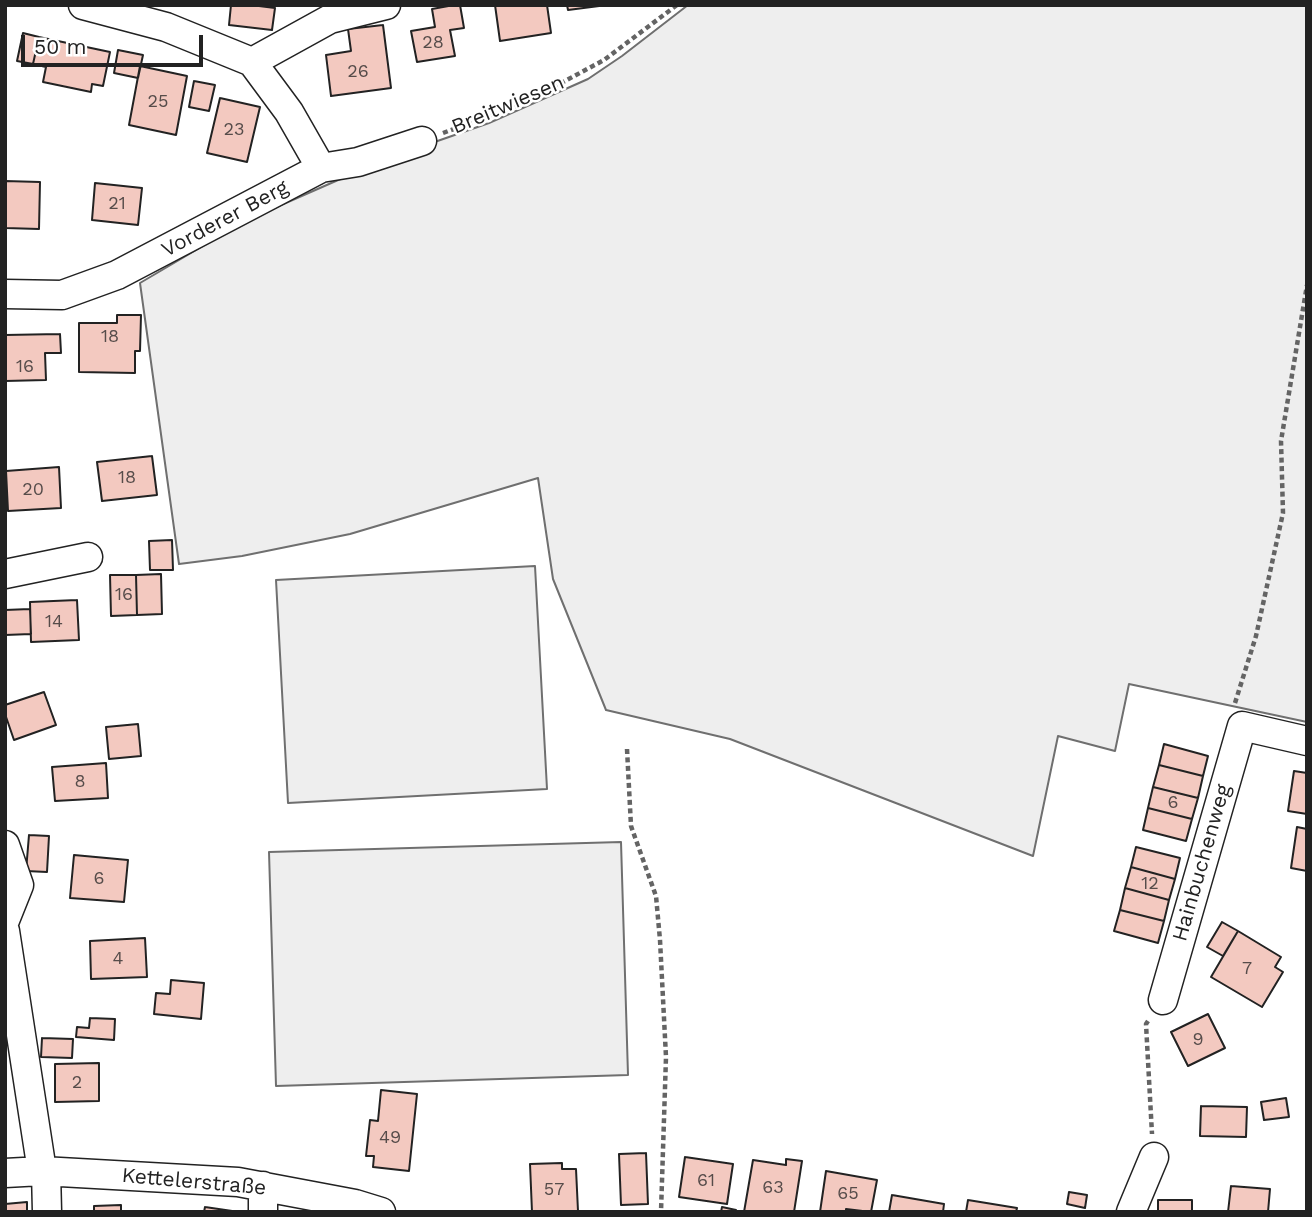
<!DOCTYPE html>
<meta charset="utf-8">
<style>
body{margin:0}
#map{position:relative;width:1312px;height:1217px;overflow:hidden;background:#fff;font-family:"Work Sans",sans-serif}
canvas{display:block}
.frame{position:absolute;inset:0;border:7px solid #222;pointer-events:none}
.scale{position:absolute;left:21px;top:35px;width:182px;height:32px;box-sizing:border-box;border:4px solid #222;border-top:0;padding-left:9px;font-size:21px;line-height:24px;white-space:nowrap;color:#222;-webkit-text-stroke:5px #fff;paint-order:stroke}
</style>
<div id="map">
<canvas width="1312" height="1217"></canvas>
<div class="frame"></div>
<div class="scale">50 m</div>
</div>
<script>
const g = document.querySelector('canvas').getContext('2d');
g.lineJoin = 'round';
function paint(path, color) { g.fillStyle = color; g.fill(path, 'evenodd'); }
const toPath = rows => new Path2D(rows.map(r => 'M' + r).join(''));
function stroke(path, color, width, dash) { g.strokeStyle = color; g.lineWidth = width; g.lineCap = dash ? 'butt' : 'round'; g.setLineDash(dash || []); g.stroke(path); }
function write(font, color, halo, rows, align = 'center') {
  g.font = font + ' "Work Sans",sans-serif'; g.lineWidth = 5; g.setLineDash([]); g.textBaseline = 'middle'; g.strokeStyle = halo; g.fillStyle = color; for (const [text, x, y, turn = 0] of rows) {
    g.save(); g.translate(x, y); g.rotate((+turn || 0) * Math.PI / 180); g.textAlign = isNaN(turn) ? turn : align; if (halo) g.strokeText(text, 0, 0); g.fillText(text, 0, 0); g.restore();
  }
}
const green = toPath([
 [688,5,1307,5,1307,722,1129,684,1115,751,1058,736,1033,856,730,739,606,710,553,579,538,478,350,534,242,556,179,564,140,283,247,220,386,159,489,123,588,79,622,56,688,5],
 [535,566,547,789,288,803,276,580,535,566],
 [621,842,628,1075,276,1086,269,852,621,842]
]);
paint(green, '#eee');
stroke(green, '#6f6f6f', 2);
const building = toPath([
 [231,5,251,5,275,8,272,30,229,25,231,5],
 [454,5,460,5,464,28,450,30,455,56,417,62,411,31,435,27,432,9,454,5],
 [495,5,547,5,551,33,500,41,495,5],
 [567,5,607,5,568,10,567,5],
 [383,25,391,88,331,96,326,55,351,51,348,29,383,25],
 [23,33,39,37,33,64,17,61,23,33],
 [39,37,110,52,103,86,92,84,91,92,43,82,46,67,33,64,39,37],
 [118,50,143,55,138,78,114,73,118,50],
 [140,66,187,76,176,135,129,125,140,66],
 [194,81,215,85,209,111,189,107,194,81],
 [220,98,260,107,247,162,207,153,220,98],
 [5,181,40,182,39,229,5,228,5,181],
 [95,183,142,188,138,225,92,220,95,183],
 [117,315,141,315,140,351,135,351,135,373,79,372,79,323,117,323,117,315],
 [60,334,61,353,45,353,46,380,5,381,5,335,60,334],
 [152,456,157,495,102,501,97,462,152,456],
 [59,467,61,508,8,511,6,471,59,467],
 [172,540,173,570,150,570,149,541,172,540],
 [161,574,162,614,137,615,136,575,161,574],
 [110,575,136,575,137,615,111,616,110,575],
 [77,600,79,640,31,642,30,602,77,600],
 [30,609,31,634,5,635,5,610,30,609],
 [44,692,56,725,14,740,5,714,5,705,44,692],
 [138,724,141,756,109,759,106,727,138,724],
 [1164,744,1208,756,1203,776,1159,765,1164,744],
 [106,763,108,798,55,801,52,767,106,763],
 [1159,765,1203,776,1198,798,1153,787,1159,765],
 [1294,771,1307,773,1307,814,1288,811,1294,771],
 [1153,787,1198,798,1192,819,1148,808,1153,787],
 [1148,808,1192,819,1186,841,1143,830,1148,808],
 [1297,827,1307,829,1307,871,1291,868,1297,827],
 [29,835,49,836,47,872,26,871,29,835],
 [1136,847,1180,858,1175,879,1131,867,1136,847],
 [74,855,128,860,124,902,70,898,74,855],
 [1131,867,1175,879,1169,900,1125,888,1131,867],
 [1125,888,1169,900,1164,921,1120,910,1125,888],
 [1120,910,1164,921,1158,943,1114,931,1120,910],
 [1222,922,1238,931,1223,956,1207,947,1222,922],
 [1238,931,1281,957,1275,967,1283,972,1262,1007,1211,977,1238,931],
 [145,938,147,977,91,979,90,941,145,938],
 [171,980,204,983,201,1019,154,1014,156,993,170,994,171,980],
 [1208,1014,1225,1048,1188,1066,1171,1032,1208,1014],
 [90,1018,115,1019,114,1040,76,1037,77,1027,89,1028,90,1018],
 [42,1038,73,1039,72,1058,41,1057,42,1038],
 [99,1063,99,1101,55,1102,55,1064,99,1063],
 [381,1090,417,1094,409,1171,373,1167,374,1156,366,1156,370,1120,378,1121,381,1090],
 [1286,1098,1289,1117,1264,1120,1261,1102,1286,1098],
 [1201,1106,1247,1107,1246,1137,1200,1136,1201,1106],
 [646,1153,648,1204,621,1205,619,1154,646,1153],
 [685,1157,733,1164,727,1204,679,1197,685,1157],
 [786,1159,802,1161,794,1212,744,1212,753,1160,786,1165,786,1159],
 [562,1163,562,1169,576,1169,578,1211,532,1212,530,1164,562,1163],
 [826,1171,877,1180,871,1212,846,1209,846,1212,820,1212,826,1171],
 [1231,1186,1270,1189,1268,1212,1228,1212,1231,1186],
 [1069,1192,1087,1195,1085,1208,1067,1204,1069,1192],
 [892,1195,944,1204,943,1212,889,1212,892,1195],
 [968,1200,1017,1208,1016,1212,966,1212,968,1200],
 [1158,1200,1192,1200,1192,1212,1158,1212,1158,1200],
 [27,1202,27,1212,5,1212,5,1204,27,1202],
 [121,1205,121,1212,94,1212,94,1206,121,1205],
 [205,1207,239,1212,204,1212,205,1207],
 [722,1207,736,1210,737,1212,721,1212,722,1207]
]);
paint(building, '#f3c9c0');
stroke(building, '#222', 2);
const minor = toPath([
 [83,5,166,27,252,62],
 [321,168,289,112,252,62,330,19,386,5],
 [5,294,62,295,117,275,321,168,358,162,422,141],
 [5,574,88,557],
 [5,845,19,885,5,920],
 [5,931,42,1171],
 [1163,1000,1242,726,1307,741],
 [46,1171,47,1212],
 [5,1173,42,1171,238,1182,355,1204,381,1212],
 [263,1212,263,1186],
 [1131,1212,1154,1157]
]);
stroke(minor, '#222', 31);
stroke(toPath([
 [443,133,524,103,604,60,677,5],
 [1235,703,1256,636,1283,513,1281,441,1307,285],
 [627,749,631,826,656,896,660,940,666,1057,661,1212],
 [1148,1021,1146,1024,1152,1134]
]), '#646464', 4.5, [5, 3.5]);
stroke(minor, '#fff', 28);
write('18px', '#564c4a', null, [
 ["28",433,43],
 ["26",358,72],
 ["25",158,102],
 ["23",234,130],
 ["21",117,204],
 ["18",110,337],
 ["16",25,367],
 ["18",127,478],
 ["20",33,490],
 ["16",124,595],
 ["14",54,622],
 ["8",80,782],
 ["6",1173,803],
 ["6",99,879],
 ["12",1150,884],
 ["4",118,959],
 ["7",1247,969],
 ["9",1198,1040],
 ["2",77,1083],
 ["49",390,1138],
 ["61",706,1181],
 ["63",773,1188],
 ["57",554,1190],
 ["65",848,1194]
]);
write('21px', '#222', '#fff', [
 ["Breitwiesen",508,105,-23],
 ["Vorderer Berg",225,219,-28],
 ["Hainbuchenweg",1202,863,-74],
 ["Kettelerstraße",194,1182,5]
]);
</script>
